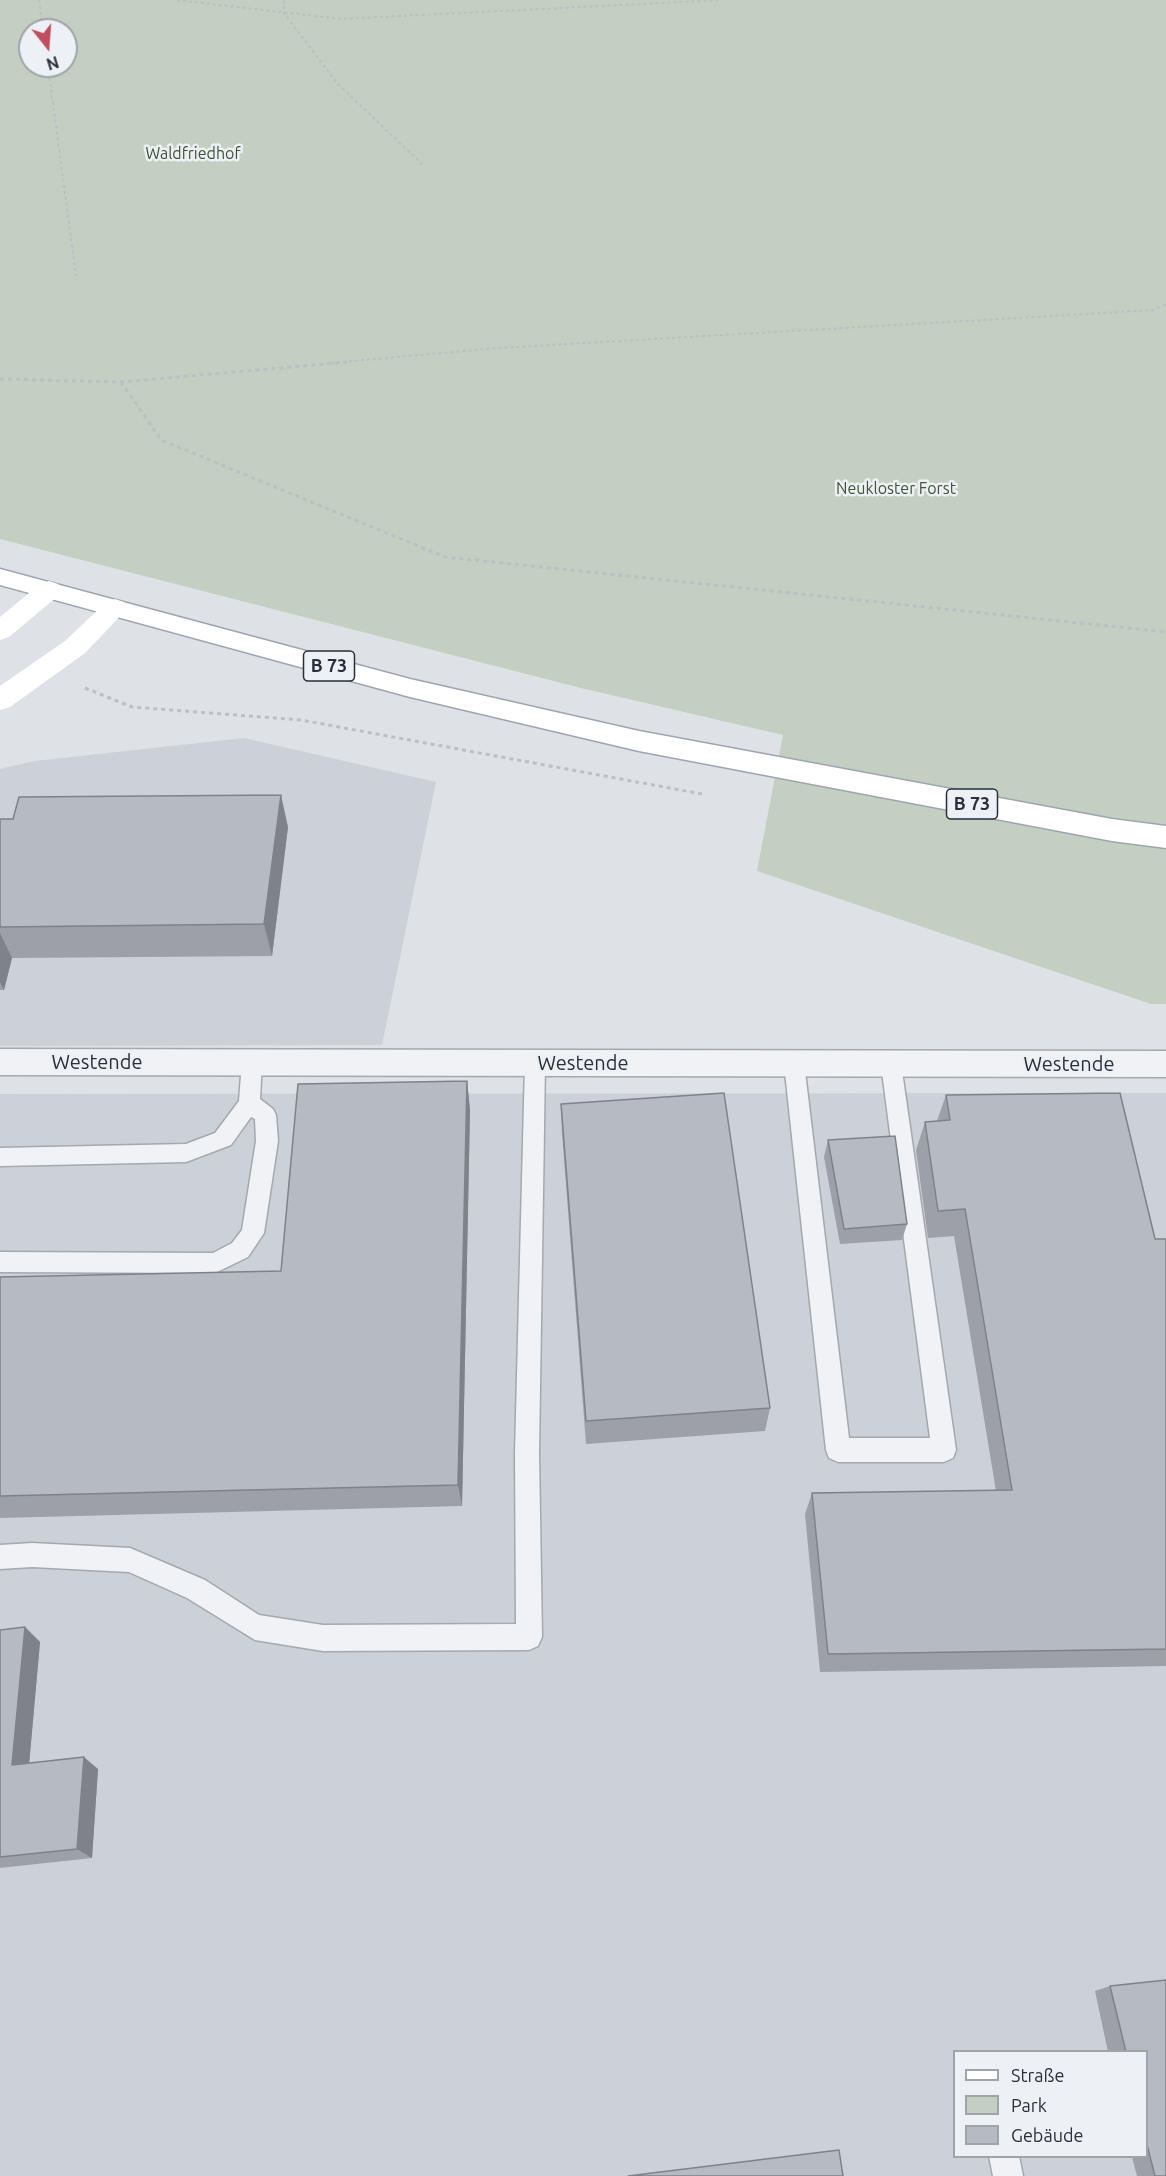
<!DOCTYPE html>
<meta charset="utf-8">
<style>
body{margin:0}
#map{position:relative;width:1166px;height:2176px;overflow:hidden;background:#dee1e6;font-family:Ubuntu,sans-serif}
canvas{display:block}
.legend{position:absolute;left:953px;top:2050px;width:195px;height:108px;box-sizing:border-box;background:#edf0f4;border:2px solid #9fa3aa;margin:0;padding:8px 10px;list-style:none;font-size:18px;color:#292f3b}
.legend li{display:flex;align-items:center;gap:12px;height:30px}
.legend b{width:30px;border:2px solid #9fa3aa}
.north{position:absolute;left:18px;top:18px;width:60px;height:60px;box-sizing:border-box;background:#edf0f4;border:2px solid #9fa3aa;border-radius:50%;rotate:163deg;font-size:16px;font-weight:700;line-height:24px;text-align:center;color:#292f3b}
.north::after{content:'';display:block;margin:auto;width:21px;height:27px;background:#bf4f5e;clip-path:polygon(50% 0,100% 100%,50% 72%,0 100%)}
</style>
<div id="map">
<canvas width="1166" height="2176"></canvas>
<ul class="legend">
<li><b style="height:8px;background:#fff"></b>Straße</li>
<li><b style="height:16px;background:#c3cfc0"></b>Park</li>
<li><b style="height:16px;background:#b6bac2"></b>Gebäude</li>
</ul>
<div class="north">N</div>
</div>
<script>
const g = document.querySelector('canvas').getContext('2d');
g.lineJoin = 'round';
function paint(path, color) { g.fillStyle = color; g.fill(path, 'evenodd'); }
const toPath = rows => new Path2D(rows.map(r => 'M' + r).join(''));
function stroke(path, color, width, dash) { g.strokeStyle = color; g.lineWidth = width; g.lineCap = dash ? 'butt' : 'round'; g.setLineDash(dash || []); g.stroke(path); }
function write(font, color, halo, rows, align = 'center') {
  g.font = font + ' Ubuntu,sans-serif'; g.lineWidth = 5; g.setLineDash([]); g.textBaseline = 'middle'; g.strokeStyle = halo; g.fillStyle = color; for (const [text, x, y, turn = 0] of rows) {
    g.save(); g.translate(x, y); g.rotate((+turn || 0) * Math.PI / 180); g.textAlign = isNaN(turn) ? turn : align; if (halo) g.strokeText(text, 0, 0); g.fillText(text, 0, 0); g.restore();
  }
}
paint(toPath([
 [244,738,436,782,382,1045,0,1046,0,769,35,761],
 [1166,1093,1166,2176,0,2176,0,1094],
 [954,2052,1146,2052,1146,2156,954,2156]
]), '#ccd0d7');
paint(toPath([
 [0,0,1166,0,1166,1004,1151,1004,757,871,783,735,581,688,0,539],
 [30,30,66,30,66,66,30,66]
]), '#c3cfc0');
const lane = toPath([
 [252,1053,259,1056,262,1062,260,1099,273,1109,276,1115,278,1141,264,1233,248,1257,215,1273,0,1272,0,1252,213,1253,232,1243,242,1230,256,1141,255,1119,251,1117,231,1145,186,1162,0,1166,0,1148,186,1144,215,1133,239,1101,242,1062,245,1056,252,1053],
 [535,1054,542,1057,545,1063,539,1453,542,1637,538,1646,529,1650,323,1651,255,1640,187,1598,129,1572,32,1567,0,1569,0,1545,32,1543,130,1548,205,1580,259,1615,323,1625,516,1624,515,1453,525,1063,528,1057,535,1054],
 [794,1054,801,1057,804,1063,849,1438,930,1438,881,1064,884,1058,891,1055,898,1058,901,1064,956,1450,953,1458,944,1462,838,1462,829,1458,826,1450,784,1063,787,1057,794,1054],
 [989,2156,1019,2156,1023,2176,993,2176,989,2156]
]);
const street = toPath([
 [0,1049,1166,1051,1166,1077,0,1075,0,1049]
]);
const primary = toPath([
 [0,569,410,679,639,731,1112,819,1166,826,1166,848,1112,841,639,751,410,697,0,585,0,569]
]);
stroke(lane, '#a4a8af', 3);
stroke(street, '#a4a8af', 3);
stroke(primary, '#9fa5b0', 3);
stroke(toPath([
 [39,0,43,30],
 [177,0,341,19,720,0],
 [284,0,284,13,337,83,424,166],
 [48,66,76,276],
 [331,363,498,348,1154,310,1166,304]
]), '#bcbfc5', 2, [3, 3]);
stroke(toPath([
 [0,379,121,382,348,362],
 [121,382,161,440,445,557,1166,632],
 [85,688,132,707,301,720,702,794]
]), '#bcbfc5', 3, [4, 4]);
paint(lane, '#f0f2f5');
paint(street, '#f0f2f5');
paint(toPath([
 [49,581,58,584,62,590,58,596,9,637,0,640,0,617,40,584,49,581],
 [115,599,124,602,128,608,85,653,10,707,0,710,0,686,65,641,106,602,115,599]
]), '#fff');
paint(primary, '#fff');
paint(toPath([
 [0,819,288,827,272,956,12,958,4,990,0,990],
 [467,1081,470,1110,462,1506,0,1518,0,1277,281,1271],
 [946,1095,1155,1239,1166,1239,1166,1666,820,1672,805,1514,812,1493,996,1491,954,1236,928,1238,916,1150,925,1122,937,1121],
 [561,1104,770,1408,765,1431,586,1444,562,1133],
 [828,1140,907,1224,902,1240,840,1244,824,1157],
 [25,1627,40,1642,29,1763,98,1769,92,1858,0,1868,0,1630],
 [1166,1980,1166,2176,1137,2176,1132,2157,1146,2157,1146,2052,1108,2052,1095,1991,1110,1986]
]), '#9da0a7');
paint(toPath([
 [281,795,288,827,272,956,264,924],
 [0,933,12,958,4,990,0,982],
 [467,1081,470,1110,462,1506,458,1485],
 [25,1627,40,1642,28,1777,12,1765],
 [84,1757,98,1769,92,1858,77,1849]
]), '#7f8288');
const building = toPath([
 [281,795,264,924,0,927,0,819,13,819,19,797,281,795],
 [467,1081,458,1485,0,1496,0,1277,281,1271,298,1084,467,1081],
 [724,1093,770,1408,586,1421,561,1104,724,1093],
 [1120,1093,1155,1239,1166,1239,1166,1649,828,1654,812,1493,1012,1490,965,1209,938,1211,925,1122,950,1120,946,1095,1120,1093],
 [895,1136,907,1224,844,1229,828,1140,895,1136],
 [25,1627,12,1765,84,1757,77,1849,0,1857,0,1630,25,1627],
 [1166,1980,1166,2176,1155,2176,1146,2141,1146,2052,1126,2052,1110,1986,1166,1980],
 [839,2150,843,2176,628,2176,839,2150]
]);
paint(building, '#b6bac2');
stroke(building, '#7f8288', 1.5);
write('16px', '#3d5538', '#edf0f4', [
 ["Waldfriedhof",193,154],
 ["Neukloster Forst",896,489]
]);
for (const [x, y, w] of [
 [329,666,51],
 [972,804,51]
]) { const box = new Path2D(); box.roundRect(x - w / 2, y - 15, w, 30, 4.5); g.fillStyle = '#edf0f4'; g.fill(box); stroke(box, '#292f3b', 1.5); }
write('bold 18px', '#292f3b', null, [
 ["B 73",329,666],
 ["B 73",972,804]
]);
write('20px', '#292f3b', '#edf0f4', [
 ["Westende",97,1062],
 ["Westende",583,1063],
 ["Westende",1069,1064]
]);
</script>
